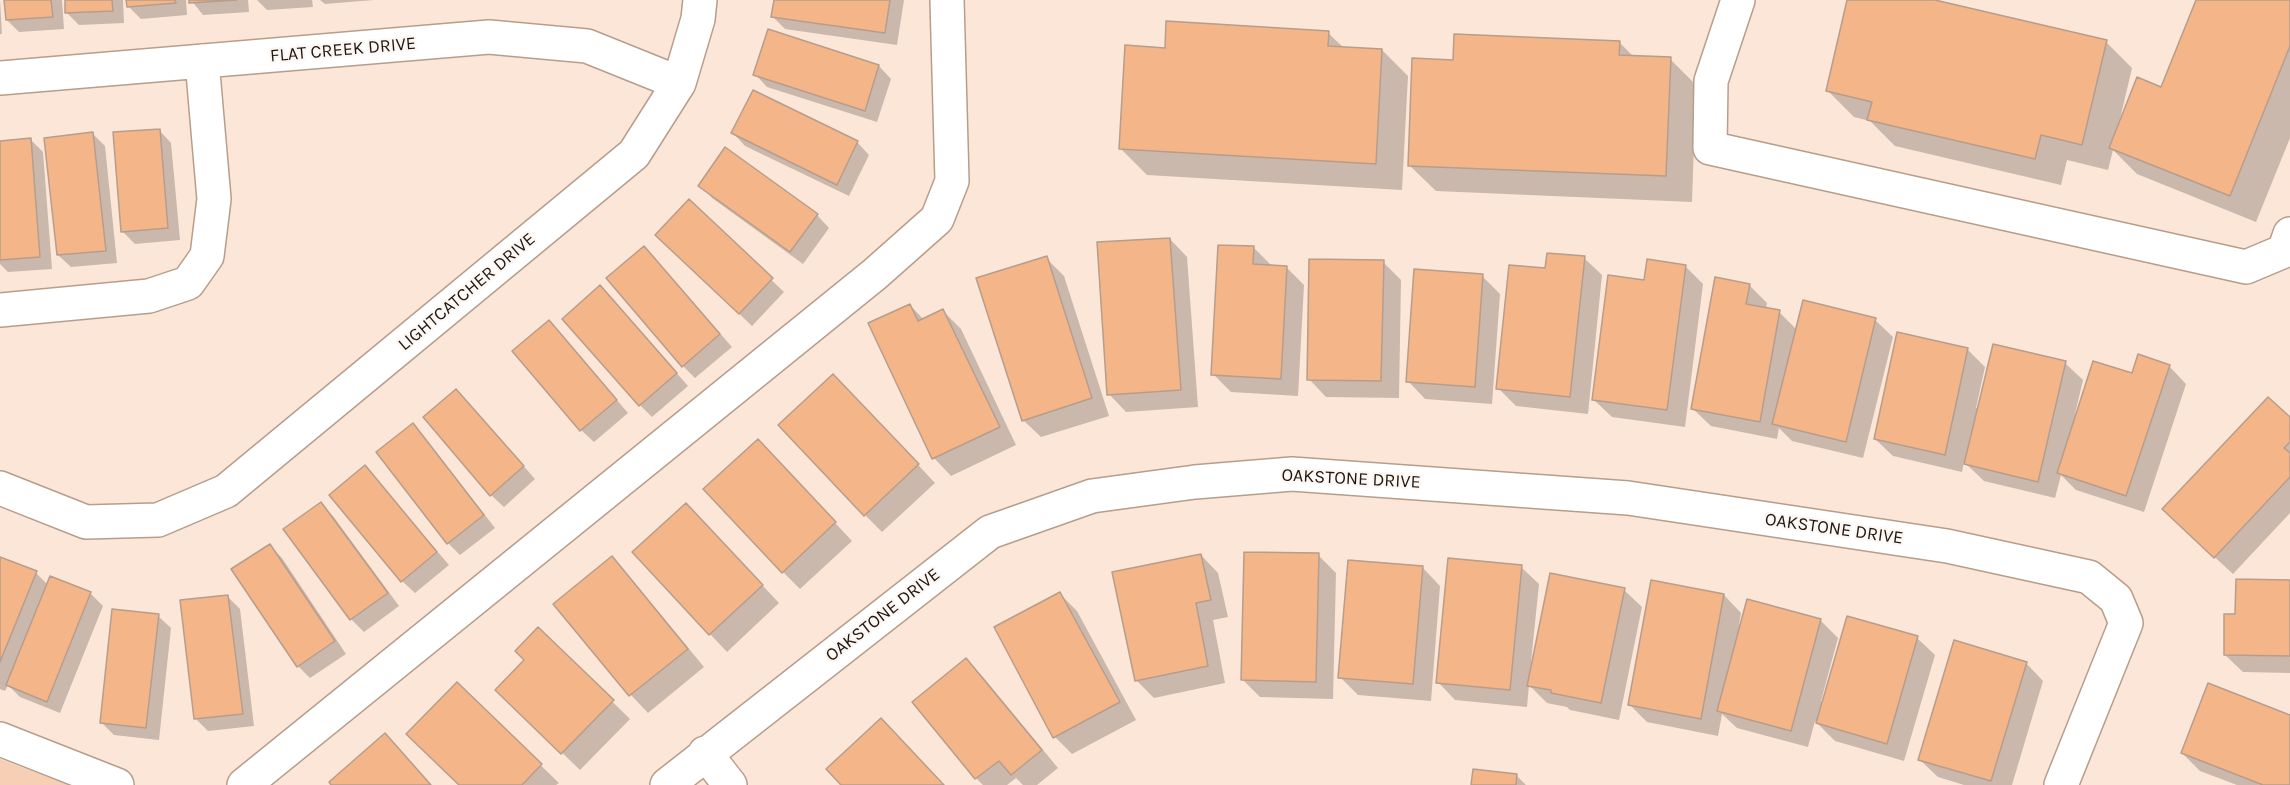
<!DOCTYPE html>
<style>
body{margin:0}
canvas{display:block;background:#fce6d7}
</style>
<canvas width="2290" height="785"></canvas>
<script>
const g = document.querySelector('canvas').getContext('2d');
g.lineJoin = 'round';
function paint(path, color) { g.fillStyle = color; g.fill(path, 'evenodd'); }
const toPath = rows => new Path2D(rows.map(r => 'M' + r).join(''));
function stroke(path, color, width, dash) { g.strokeStyle = color; g.lineWidth = width; g.lineCap = dash ? 'butt' : 'round'; g.setLineDash(dash || []); g.stroke(path); }
function write(font, color, halo, rows, align = 'center') {
  g.font = font + ' Karla,sans-serif'; g.lineWidth = 4.5; g.setLineDash([]); g.textBaseline = 'middle'; g.strokeStyle = halo; g.fillStyle = color; for (const [text, x, y, turn = 0] of rows) {
    g.save(); g.translate(x, y); g.rotate((+turn || 0) * Math.PI / 180); g.textAlign = isNaN(turn) ? turn : align; if (halo) g.strokeText(text, 0, 0); g.fillText(text, 0, 0); g.restore();
  }
}
paint(toPath([
 [0,759,68,785,0,785]
]), '#f6cfb4');
paint(toPath([
 [0,0,2,34,0,34],
 [6,0,62,0,64,29,19,32,7,20],
 [66,0,123,0,124,23,79,25,67,13],
 [128,0,186,0,187,15,141,19,128,6],
 [191,0,248,0,249,12,203,15],
 [257,0,312,0,313,7,267,10],
 [320,0,374,0,325,4],
 [775,0,904,0,897,45,785,29,773,17],
 [1849,0,1928,0,2106,42,2132,68,2120,119,2122,119,2162,89,2197,0,2290,0,2290,138,2256,222,2137,174,2113,150,2108,170,2067,160,2061,185,1895,146,1870,121,1854,117,1828,91],
 [1328,33,1344,48,1382,50,1408,76,1402,190,1147,175,1121,149,1166,49],
 [1619,42,1634,57,1670,59,1696,85,1692,202,1436,191,1409,165,1455,62],
 [879,66,891,79,877,122,767,87,755,74],
 [159,130,171,143,180,240,135,244,122,231],
 [733,133,857,142,869,155,849,196,745,146],
 [93,134,105,146,117,263,71,267,58,255],
 [30,139,43,152,52,269,8,272,0,264,0,142],
 [700,185,817,215,829,228,803,264,712,198],
 [689,201,784,292,752,326,670,247],
 [1170,239,1187,257,1198,407,1126,412,1109,394],
 [1254,248,1271,265,1286,267,1304,285,1298,396,1231,392,1213,374],
 [1046,258,1064,276,1109,416,1041,437,1023,420],
 [1584,258,1602,275,1588,414,1516,406,1498,388,1546,270],
 [656,260,732,347,695,378,683,366],
 [1383,262,1401,280,1399,398,1326,397,1309,379],
 [1685,266,1703,284,1685,427,1612,417,1594,400,1646,282],
 [1482,276,1500,294,1492,404,1425,399,1408,381],
 [1749,285,1767,303,1766,309,1779,312,1797,330,1875,320,1893,337,1863,458,1792,441,1779,428,1777,439,1711,426,1693,409],
 [613,300,688,386,652,417,640,405],
 [910,305,924,320,943,311,961,329,1016,445,951,476,934,458],
 [561,335,628,413,594,442,581,430],
 [1967,349,1985,367,1976,408,1979,408,2065,363,2083,380,2075,414,2078,414,2133,375,2169,366,2186,384,2144,512,2076,490,2061,475,2055,498,1984,481,1964,462,1962,472,1893,456,1875,439],
 [851,393,935,483,882,532,865,515],
 [468,403,535,479,504,507,491,495],
 [2290,419,2290,513,2233,574,2182,527],
 [413,425,425,438,495,528,460,555,448,543],
 [775,458,852,541,800,589,783,572],
 [365,467,449,565,415,593,402,581],
 [321,504,333,516,399,606,364,632,351,619],
 [704,523,779,603,727,652,710,634],
 [270,546,282,558,346,654,310,678,298,666],
 [1201,555,1218,573,1228,617,1213,620,1225,683,1154,698,1136,680],
 [1318,555,1336,573,1333,699,1260,697,1242,679],
 [0,558,36,573,48,585,51,578,91,594,103,606,60,713,20,697,8,685,5,691,0,689],
 [612,558,629,576,704,667,648,713,631,695,555,604],
 [1521,567,1539,584,1531,662,1624,590,1642,607,1619,720,1570,710,1567,707,1547,703,1529,685,1527,707,1455,700,1438,682],
 [1423,568,1440,586,1431,701,1358,695,1340,677],
 [2290,581,2290,673,2243,672,2225,655,2237,616],
 [1060,594,1077,611,1136,720,1072,754,1055,737],
 [1724,595,1741,613,1739,625,1820,620,1838,638,1821,701,1823,702,1917,638,1935,655,1904,761,1835,741,1815,721,1808,747,1737,728,1722,714,1718,736,1647,722,1630,705],
 [227,596,240,609,254,726,208,731,196,719],
 [158,616,171,628,159,740,114,735,101,722],
 [538,629,630,719,580,770,497,690,526,661],
 [966,660,983,677,1058,768,1037,785,1023,785,1016,778,1007,785,983,785,976,778],
 [2026,663,2043,681,2012,785,1964,785,1938,777,1920,760],
 [457,684,559,783,556,785,461,785],
 [2290,716,2290,785,2237,785,2200,771,2182,753],
 [1516,775,1526,785,1473,785]
]), '#0003');
const building = toPath([
 [4,0,51,0,53,17,6,20,4,0],
 [65,0,112,0,113,11,65,13,65,0],
 [126,0,175,0,176,3,127,7,126,0],
 [189,0,237,0,189,3,189,0],
 [774,0,890,0,885,33,771,17,774,0],
 [1847,0,1935,0,2107,40,2082,145,2041,135,2035,159,1867,120,1872,102,1826,91,1847,0],
 [2196,0,2290,0,2290,46,2230,196,2109,148,2137,77,2161,87,2196,0],
 [1166,21,1329,31,1328,46,1382,49,1376,164,1119,149,1125,45,1165,48,1166,21],
 [768,29,879,65,865,111,753,75,768,29],
 [1454,34,1620,41,1619,55,1671,57,1666,176,1408,166,1412,58,1453,60,1454,34],
 [753,90,858,141,837,185,731,133,753,90],
 [160,129,168,228,121,232,113,132,160,129],
 [93,132,106,251,57,255,44,138,93,132],
 [31,138,40,257,0,260,0,141,31,138],
 [725,147,818,214,790,252,698,186,725,147],
 [689,199,773,278,739,314,655,235,689,199],
 [1170,238,1181,390,1107,395,1097,242,1170,238],
 [1218,245,1254,246,1253,264,1287,266,1281,379,1211,375,1218,245],
 [644,246,720,334,682,367,606,278,644,246],
 [1547,253,1585,256,1570,397,1496,389,1509,265,1545,268,1547,253],
 [1047,256,1092,398,1022,421,976,278,1047,256],
 [1309,259,1384,260,1381,381,1307,380,1309,259],
 [1647,259,1686,265,1667,410,1592,400,1608,275,1644,280,1647,259],
 [1414,269,1483,274,1475,387,1406,382,1414,269],
 [1715,277,1750,284,1746,304,1780,310,1760,422,1691,409,1715,277],
 [600,285,677,373,639,406,562,319,600,285],
 [1803,300,1876,318,1846,442,1772,424,1803,300],
 [910,304,918,321,943,309,1000,427,932,459,868,323,910,304],
 [549,320,617,400,580,431,512,351,549,320],
 [1897,332,1968,348,1945,455,1874,439,1897,332],
 [1993,344,2066,361,2038,482,1964,464,1993,344],
 [2138,354,2170,365,2126,496,2057,473,2093,361,2132,373,2138,354],
 [833,374,919,464,864,516,778,425,833,374],
 [456,389,524,466,490,496,423,417,456,389],
 [2268,397,2290,417,2290,442,2284,448,2290,453,2290,477,2214,558,2162,509,2268,397],
 [413,423,484,515,447,544,376,452,413,423],
 [758,439,836,522,782,573,703,489,758,439],
 [365,465,437,552,401,582,329,495,365,465],
 [321,502,388,593,350,620,283,529,321,502],
 [686,503,763,585,709,635,632,552,686,503],
 [270,544,335,641,297,667,231,569,270,544],
 [1244,552,1319,553,1316,682,1241,680,1244,552],
 [1201,554,1211,600,1196,603,1208,666,1135,681,1112,572,1201,554],
 [612,556,688,649,629,696,553,604,612,556],
 [0,557,37,571,0,662,0,557],
 [1448,558,1522,565,1510,690,1436,683,1448,558],
 [1348,560,1423,566,1413,684,1338,678,1348,560],
 [1550,573,1625,588,1601,703,1551,693,1551,690,1527,686,1550,573],
 [50,576,91,592,47,702,6,685,50,576],
 [2236,579,2290,580,2290,656,2224,655,2224,614,2235,614,2236,579],
 [1651,580,1724,594,1701,719,1628,705,1651,580],
 [1060,592,1120,702,1053,738,994,627,1060,592],
 [228,595,243,714,194,719,180,600,228,595],
 [1747,599,1821,619,1791,731,1717,711,1747,599],
 [112,609,159,614,146,728,100,723,112,609],
 [1847,616,1918,636,1887,744,1816,723,1847,616],
 [538,627,614,700,561,754,495,690,524,660,515,651,538,627],
 [1954,640,2027,662,1991,781,1918,760,1954,640],
 [966,658,1042,750,1011,775,999,761,975,779,912,702,966,658],
 [457,682,542,764,522,785,459,785,406,734,457,682],
 [2208,683,2290,715,2290,785,2263,785,2181,753,2208,683],
 [881,718,944,785,841,785,826,769,881,718],
 [385,733,431,785,331,785,329,782,385,733],
 [1473,769,1517,774,1516,785,1471,785,1473,769]
]);
paint(building, '#f4b588');
stroke(building, '#b79d8c', 1.5);
const minor = toPath([
 [1738,0,1711,81,1710,148,2246,267,2284,251,2290,234],
 [0,78,489,37,587,46,679,83],
 [0,310,149,296,188,283,207,256,214,199,202,61],
 [0,488,86,522,158,520,226,491,634,154,679,83,698,19,700,0],
 [0,739,117,785],
 [705,753,730,785],
 [244,785,875,274,937,219,952,181,947,0],
 [667,785,990,532,1092,496,1195,482,1292,474,1628,498,1947,546,2089,577,2116,599,2126,623,2061,785]
]);
stroke(minor, '#b79e8c', 36);
stroke(minor, '#fff', 33);
write('18px', '#201610', '#fdf7f3', [
 ["FLAT CREEK DRIVE",343,50,-5],
 ["LIGHTCATCHER DRIVE",467,292,-40],
 ["OAKSTONE DRIVE",1351,479,3],
 ["OAKSTONE DRIVE",1834,529,8],
 ["OAKSTONE DRIVE",883,615,-38]
]);
</script>
